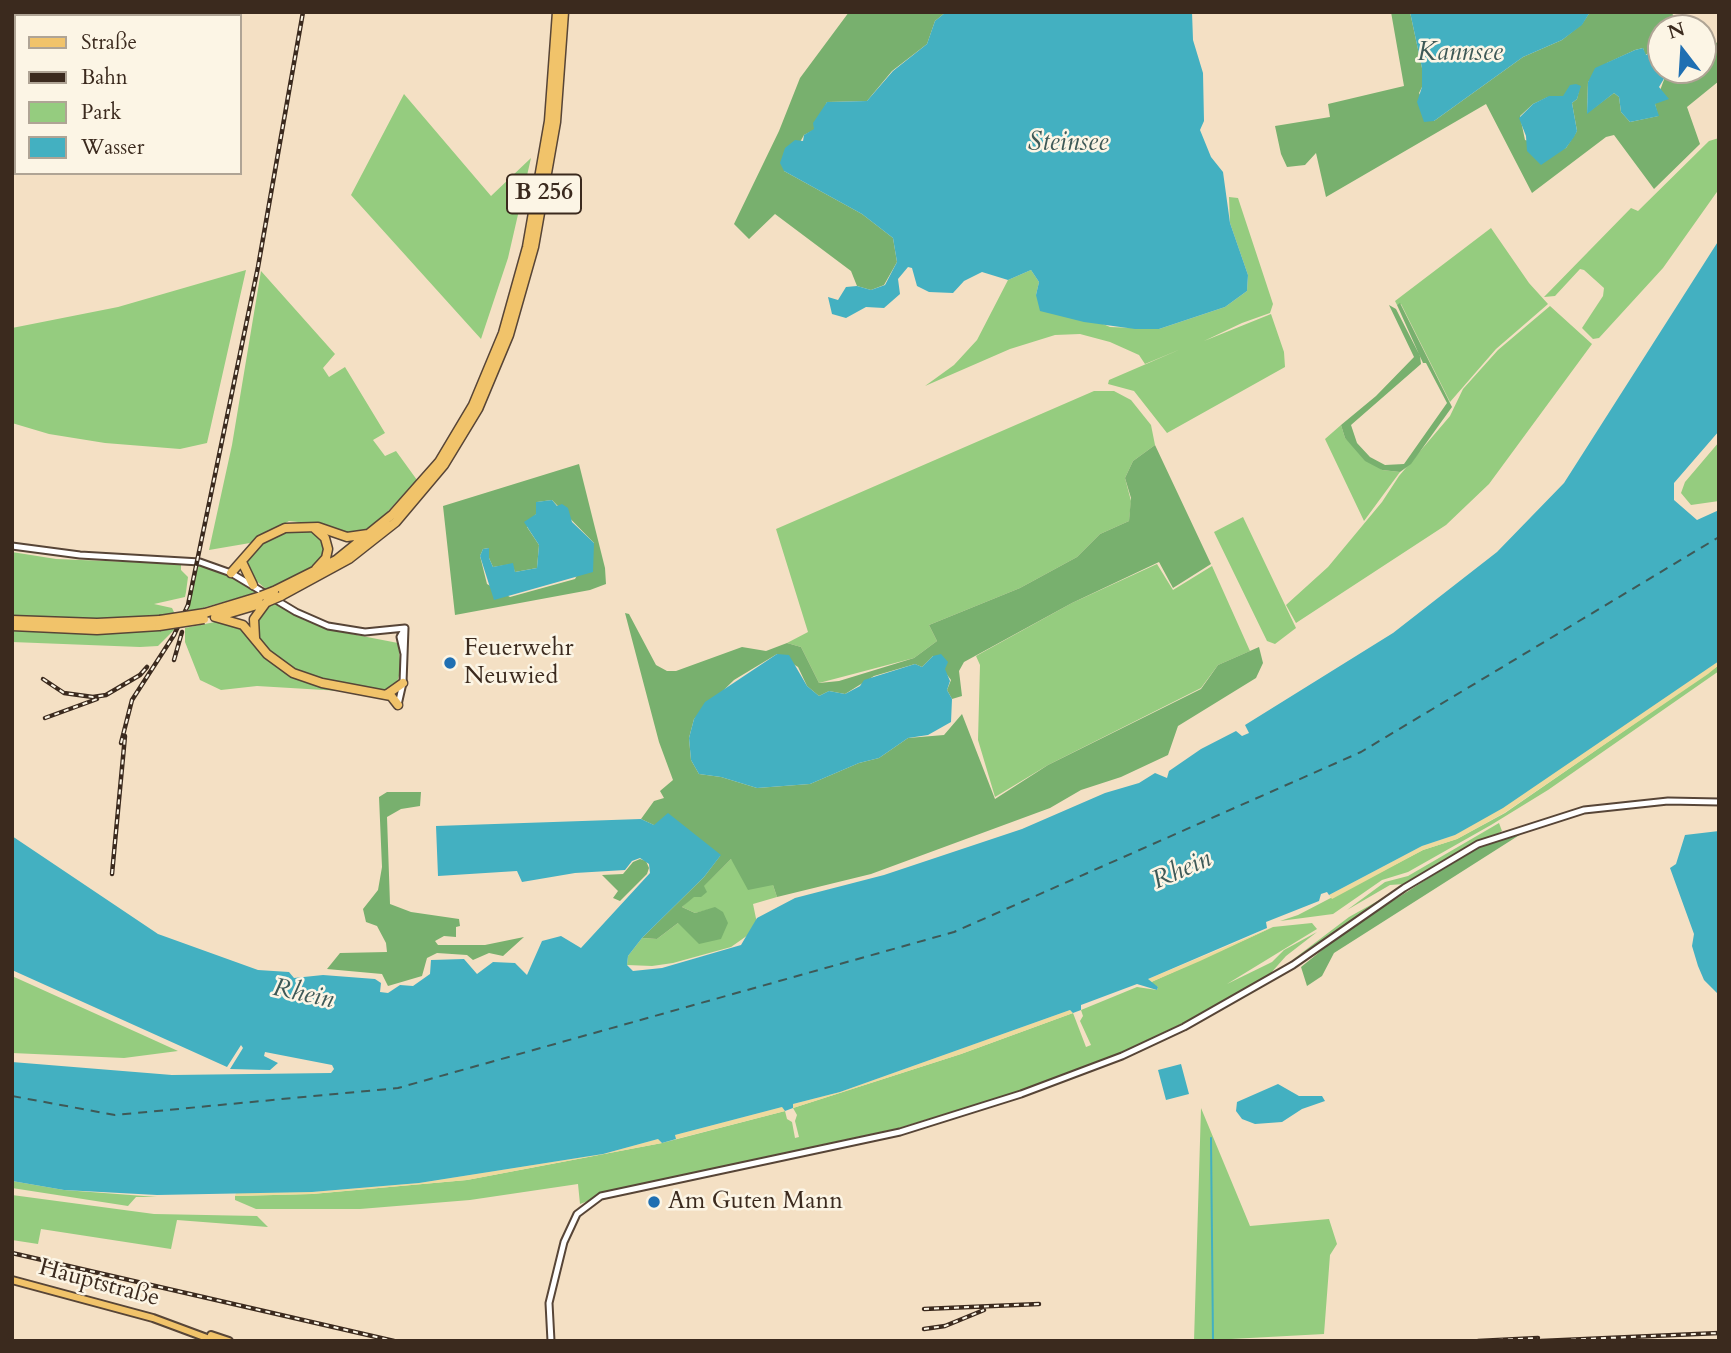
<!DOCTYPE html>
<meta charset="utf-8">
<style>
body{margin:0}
#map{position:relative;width:1731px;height:1353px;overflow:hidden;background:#f4e0c4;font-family:Cardo,serif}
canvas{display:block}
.frame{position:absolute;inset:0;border:14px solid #3b2a1e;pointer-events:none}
.legend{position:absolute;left:14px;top:14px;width:228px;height:161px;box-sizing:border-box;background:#fcf5e5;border:2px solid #afa495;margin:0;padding:9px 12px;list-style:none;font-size:21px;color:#3b2a1e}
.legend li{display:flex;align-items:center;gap:14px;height:35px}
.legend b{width:35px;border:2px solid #afa495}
.north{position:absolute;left:1647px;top:14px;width:70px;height:70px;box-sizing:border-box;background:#fcf5e5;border:2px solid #afa495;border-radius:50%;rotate:343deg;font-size:19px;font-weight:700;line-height:28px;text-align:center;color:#3b2a1e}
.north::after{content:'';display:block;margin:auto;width:24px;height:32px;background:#1f6fb2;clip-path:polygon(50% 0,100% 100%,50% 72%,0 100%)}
</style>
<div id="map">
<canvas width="1731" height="1353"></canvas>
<div class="frame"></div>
<ul class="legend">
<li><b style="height:9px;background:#f1c36a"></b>Straße</li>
<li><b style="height:9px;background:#3b2a1e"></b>Bahn</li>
<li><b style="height:19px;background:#95cc7f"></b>Park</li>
<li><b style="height:19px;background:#43b0c1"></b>Wasser</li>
</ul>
<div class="north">N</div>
</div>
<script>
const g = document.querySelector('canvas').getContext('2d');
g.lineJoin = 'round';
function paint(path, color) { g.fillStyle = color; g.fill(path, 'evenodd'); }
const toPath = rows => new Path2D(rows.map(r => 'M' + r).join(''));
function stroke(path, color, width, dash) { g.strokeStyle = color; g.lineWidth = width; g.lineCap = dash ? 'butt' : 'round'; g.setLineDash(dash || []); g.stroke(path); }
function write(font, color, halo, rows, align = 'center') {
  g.font = font + ' Cardo,serif'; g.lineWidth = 5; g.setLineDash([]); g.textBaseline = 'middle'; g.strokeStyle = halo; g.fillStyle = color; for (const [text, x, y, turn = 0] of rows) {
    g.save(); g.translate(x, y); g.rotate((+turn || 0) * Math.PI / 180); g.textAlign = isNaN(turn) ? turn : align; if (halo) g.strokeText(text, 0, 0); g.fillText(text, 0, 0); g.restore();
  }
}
paint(toPath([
 [404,94,491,196,531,158,508,258,481,339,351,195],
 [1719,138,1719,189,1663,268,1599,338,1593,339,1582,328,1603,296,1604,288,1584,270,1580,269,1555,296,1544,297,1631,208,1638,211,1709,141],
 [1229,197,1238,198,1273,304,1270,313,1242,323,1204,341,1271,314,1284,352,1285,367,1167,433,1134,391,1108,384,1109,380,1181,349,1145,364,1139,355,1110,342,1080,334,1055,335,1010,349,925,386,954,365,977,340,1008,280,1031,270,1039,282,1036,295,1110,327,1159,329,1225,307,1247,291,1248,275,1230,223],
 [1491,228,1529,283,1548,304,1496,349,1450,402,1401,304,1397,305,1395,301],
 [246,270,207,443,180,449,105,443,49,434,12,423,12,328,118,307],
 [261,271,335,354,323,368,329,377,345,367,385,433,373,440,385,456,396,451,417,480,376,524,356,534,338,532,316,524,289,521,250,543,209,550,232,445],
 [1550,306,1592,344,1489,484,1446,525,1296,623,1286,605,1328,567,1382,502,1399,476,1450,416,1463,389,1498,350],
 [1094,391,1114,391,1131,400,1151,425,1155,445,1133,461,1125,478,1131,501,1129,521,1100,534,1077,557,1020,588,929,625,937,641,914,658,819,683,801,647,787,643,808,632,776,529],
 [1341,425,1345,438,1382,470,1400,472,1364,521,1325,439],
 [1719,442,1719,501,1691,505,1681,493,1685,482],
 [1243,517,1296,628,1275,644,1267,641,1214,532],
 [311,529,320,535,326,548,321,561,310,569,266,589,247,573,248,558,260,544,279,532],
 [12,552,56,559,181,564,181,570,188,577,186,592,185,597,154,604,172,608,175,614,160,617,116,620,12,616],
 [1157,564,1173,590,1212,566,1250,651,1218,665,1201,688,1048,765,995,797,978,740,980,665,976,656,1072,603],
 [198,565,218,570,258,592,188,612],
 [277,603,304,620,331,630,398,643,401,669,396,686,390,692,336,684,295,671,273,656,259,639,256,620,264,608],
 [220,621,239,625,305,681,341,691,257,686,221,690,200,680,185,642,185,628],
 [12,629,105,634,175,629,158,646,140,647,12,642],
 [1719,665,1719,671,1548,790,1491,825,1408,872,1382,880,1333,914,1280,921,1298,915,1423,850,1457,839,1505,813],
 [1499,823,1502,831,1404,884,1390,885,1347,910,1385,882,1408,876],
 [731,859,773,885,777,897,753,904,758,928,731,947,673,963,652,966,627,965,628,956,642,938,657,939,678,923,715,908,695,913,682,907],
 [1392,893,1291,961,1349,917],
 [1312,923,1317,929,1227,984,1272,962,1284,950,1317,932,1286,956,1270,974,1183,1023,1122,1052,1025,1089,899,1128,626,1187,580,1204,578,1184,470,1200,360,1209,256,1209,235,1200,235,1196,312,1194,467,1180,662,1143,785,1111,787,1119,792,1122,795,1138,799,1137,795,1121,797,1115,793,1108,961,1054,1073,1013,1086,1047,1091,1045,1080,1021,1083,1016,1081,1010,1137,987,1157,990,1158,987,1149,983,1273,927],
 [12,976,145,1036,178,1051,124,1058,12,1053],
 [1201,1108,1250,1226,1329,1219,1337,1244,1330,1255,1324,1334,1194,1341],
 [12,1181,64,1190,157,1197,136,1197,128,1206,12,1188],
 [12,1195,154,1214,257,1216,268,1227,177,1220,171,1249,41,1229,38,1244,12,1240]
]), '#95cc7f');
paint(toPath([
 [849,12,946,12,935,21,927,44,892,71,867,101,827,102,814,130,804,135,784,171,862,214,893,238,897,262,884,285,871,290,857,286,851,271,775,214,749,239,734,224,779,131,800,78],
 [1391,12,1410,12,1422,68,1422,87,1419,93,1434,121,1523,57,1562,40,1582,24,1590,12,1671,12,1682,28,1661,28,1661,42,1657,49,1645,55,1643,48,1635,50,1607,63,1588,82,1587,113,1614,93,1619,97,1621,112,1630,122,1658,116,1655,104,1665,77,1686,73,1685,70,1703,70,1703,52,1719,41,1719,81,1687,107,1700,144,1654,189,1614,135,1606,137,1532,193,1486,104,1326,197,1316,153,1305,165,1287,167,1281,154,1275,126,1330,117,1328,104,1404,86],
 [1580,86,1577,99,1572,103,1577,131,1566,148,1559,150,1525,140,1520,116,1533,104,1548,97,1564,96],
 [1400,303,1452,407,1411,464,1400,472,1382,470,1365,461,1345,438,1341,425,1376,396,1414,357,1389,305,1396,309,1420,356,1421,364,1351,425,1357,443,1370,457,1385,465,1404,464,1447,403,1426,363,1423,363,1397,305],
 [1155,445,1211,564,1173,588,1159,562,1072,603,964,662,959,671,962,696,952,699,947,690,951,680,933,656,922,667,915,664,874,676,845,694,829,691,819,696,807,686,798,667,777,654,734,680,694,719,689,738,691,760,699,774,721,777,757,788,810,784,859,763,879,758,908,738,944,735,962,714,995,799,1048,765,1201,689,1218,665,1259,647,1263,663,1256,678,1178,726,1168,755,1121,777,1081,790,1050,808,871,874,777,897,773,885,748,890,731,859,704,886,707,892,701,897,694,897,682,907,695,913,715,907,723,912,728,923,721,939,699,944,678,923,657,939,642,938,704,877,720,856,641,819,654,801,664,798,660,791,673,780,659,742,625,613,629,614,656,665,667,671,676,671,742,647,766,651,787,643,801,647,819,683,839,681,914,658,937,641,929,625,1020,588,1077,557,1100,534,1129,521,1131,498,1125,478,1133,461],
 [579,464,605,568,606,584,590,590,455,615,443,506],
 [552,500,594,543,575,579,510,597,487,584,480,556,483,549,489,548,489,558,493,567,512,564,515,572,537,568,539,545,527,527,536,514,537,502],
 [387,792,421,792,420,806,401,809,387,817,390,904,411,912,459,919,460,926,456,927,456,937,444,936,435,941,438,945,485,945,524,937,503,956,489,953,473,960,467,955,437,953,427,958,422,976,388,986,382,974,327,969,340,953,387,952,386,943,377,926,366,922,363,909,378,890,382,867,379,797],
 [1532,827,1334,953,1322,976,1307,986,1301,967,1347,930,1479,846],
 [640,859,646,861,649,868,647,874,620,901,613,898,618,891,602,875,623,874,633,862]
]), '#78b06e');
paint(toPath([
 [1719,661,1719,665,1708,674,1504,813,1457,839,1423,850,1332,899,1329,895,1422,846,1455,835],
 [1273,927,1200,961,1149,983,1148,979],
 [1070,1010,1073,1013,961,1054,793,1108,793,1104,840,1092],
 [782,1107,785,1111,676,1139,675,1135],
 [658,1139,662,1143,467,1180,312,1194,235,1196,236,1193,312,1192,419,1183,603,1154]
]), '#eeda9e');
paint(toPath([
 [946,12,1192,12,1193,40,1203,73,1204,121,1200,130,1211,157,1223,172,1230,223,1248,275,1247,291,1225,307,1159,329,1135,329,1084,322,1040,311,1036,295,1039,282,1031,270,1008,280,982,272,964,281,953,293,929,292,917,286,912,268,908,267,898,279,900,294,884,308,866,307,846,318,832,314,828,297,838,300,846,287,857,286,871,290,885,285,897,262,893,238,862,214,784,171,780,163,785,148,795,140,803,141,804,135,814,129,813,123,827,102,867,101,893,71,927,44,935,21],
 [1410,12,1590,12,1582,25,1562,40,1523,57,1434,121,1424,122,1417,102,1422,87,1422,68],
 [1661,42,1661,70,1685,70,1686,74,1665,77,1659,87,1669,99,1655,104,1659,116,1630,122,1621,112,1619,97,1614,93,1587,114,1588,82,1595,68,1635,50,1643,48,1646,55,1657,49],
 [1576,84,1581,86,1577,99,1572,103,1577,131,1574,137,1566,148,1541,165,1527,151,1526,136,1519,118,1533,104,1549,96,1563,96,1570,85],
 [1719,240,1719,431,1674,483,1674,500,1697,520,1719,510,1719,661,1503,808,1455,835,1422,846,1329,895,1327,892,1321,894,1319,901,1266,922,1267,928,1148,979,1158,987,1157,990,1137,984,1081,1005,1081,1010,1073,1013,1070,1010,840,1092,793,1104,793,1108,785,1111,782,1107,675,1135,676,1139,662,1143,658,1139,603,1154,419,1183,312,1192,157,1195,64,1190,12,1181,12,1062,172,1075,331,1073,334,1069,332,1065,265,1052,264,1056,278,1063,270,1070,230,1069,243,1048,241,1045,227,1067,12,970,12,836,158,934,258,970,289,972,294,978,323,975,375,979,381,983,380,992,388,993,400,985,413,986,430,974,431,960,464,959,477,974,493,962,515,963,527,975,542,941,561,936,581,948,650,873,649,864,640,858,632,861,625,870,575,873,522,882,517,871,438,876,436,826,641,819,654,825,668,813,721,855,704,877,642,938,628,956,627,965,633,971,662,968,741,945,757,918,795,898,884,875,1022,829,1105,793,1139,783,1155,773,1167,778,1169,771,1201,749,1236,731,1242,736,1249,733,1245,725,1393,633,1497,552,1564,483],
 [552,500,557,506,562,504,568,508,572,522,594,543,593,572,494,600,480,556,483,549,489,548,489,558,493,567,513,563,515,572,537,568,539,545,524,522,536,514,536,502],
 [777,654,789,655,807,686,819,696,829,691,845,694,860,686,864,680,915,664,922,667,933,656,941,654,948,662,945,669,950,681,947,690,952,699,951,722,928,735,908,738,879,758,859,763,810,784,757,788,721,777,699,774,691,760,689,738,694,719,705,702],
 [1719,831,1719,995,1704,980,1698,966,1692,946,1694,934,1670,868,1676,864,1685,835],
 [1181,1064,1189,1094,1166,1100,1158,1070],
 [1278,1084,1299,1096,1322,1096,1325,1101,1302,1109,1282,1122,1255,1124,1242,1119,1236,1111,1237,1102]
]), '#43b0c1');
stroke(toPath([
 [1211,1138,1213,1341]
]), '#43b0c1', 2);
stroke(toPath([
 [12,1096,115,1115,398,1088,954,932,1361,752,1719,537]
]), '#3e5957', 2, [9, 7]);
const minor = toPath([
 [12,546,80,555,200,562,231,573,296,612,328,626,365,632,405,628],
 [404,654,400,637,405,628],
 [398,705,403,683,405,628],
 [551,1341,549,1303,564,1242,577,1214,601,1196,900,1132,1021,1094,1122,1056,1184,1027,1293,965,1404,888,1478,844,1584,810,1668,801,1719,802]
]);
const major = toPath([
 [140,16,145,12],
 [12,102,16,100],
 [12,1280,153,1318,215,1341],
 [211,1335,229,1341]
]);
const highway = toPath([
 [314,528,325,538,328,549,326,558,316,569],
 [243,564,253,585],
 [231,573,260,540,285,528,318,527,347,537,368,534],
 [274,591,336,560,393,514,439,462,473,405,503,333,527,247,549,121,557,12],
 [281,596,349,559,396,522,444,465,478,409,509,335,534,247,556,122,564,12],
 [205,613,261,596],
 [220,616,267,602],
 [215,617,243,625,267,654,293,673,322,683,391,696,398,705],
 [12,620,97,623,160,620],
 [12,626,97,630,159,626],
 [255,638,254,619,265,604],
 [386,695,403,683]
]);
stroke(minor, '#574537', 9);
stroke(major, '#574537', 10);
stroke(highway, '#574537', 11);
stroke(minor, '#fff', 5);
stroke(major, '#f1c36a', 6);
stroke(highway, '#f1c36a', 8);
const rail = toPath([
 [174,660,182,632],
 [43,679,64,693,93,697,106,695,140,675,147,667],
 [45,718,97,699],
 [121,743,132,700,174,635,188,605,258,267,303,12],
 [112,874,125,736],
 [12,1253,394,1341],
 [924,1309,1039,1304],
 [924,1329,945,1326,984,1310],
 [1478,1341,1538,1338],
 [1541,1341,1719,1333]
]);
stroke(rail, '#3b2a1e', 4.5);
stroke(rail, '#fcf5e5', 2, [5]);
const highwayBridge = toPath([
 [261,596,274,591],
 [267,602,281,596],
 [160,620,205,613],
 [159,626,204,619]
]);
stroke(highwayBridge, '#574537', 11, []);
stroke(highwayBridge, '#f1c36a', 8);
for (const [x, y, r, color] of [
 [450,663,7,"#1f6fb2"],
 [654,1202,7,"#1f6fb2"]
]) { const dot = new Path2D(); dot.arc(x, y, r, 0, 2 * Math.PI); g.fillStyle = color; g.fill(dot); stroke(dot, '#fcf5e5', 2.5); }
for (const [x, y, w] of [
 [544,194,74]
]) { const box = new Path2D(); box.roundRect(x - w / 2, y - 19.5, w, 39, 5); g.fillStyle = '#fcf5e5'; g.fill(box); stroke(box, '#3b2a1e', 2); }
write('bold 23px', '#3b2a1e', null, [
 ["B 256",544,194]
]);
write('24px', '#3b2a1e', '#fcf5e5', [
 ["Feuerwehr",464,649],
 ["Neuwied",464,677],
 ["Am Guten Mann",668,1202]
], 'left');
write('24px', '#3b2a1e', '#fcf5e5', [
 ["Hauptstraße",99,1284,15]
]);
write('italic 26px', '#3e5957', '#fcf5e5', [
 ["Kannsee",1460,54],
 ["Steinsee",1068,144],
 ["Rhein",1182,871,-24],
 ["Rhein",303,995,12]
]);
</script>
